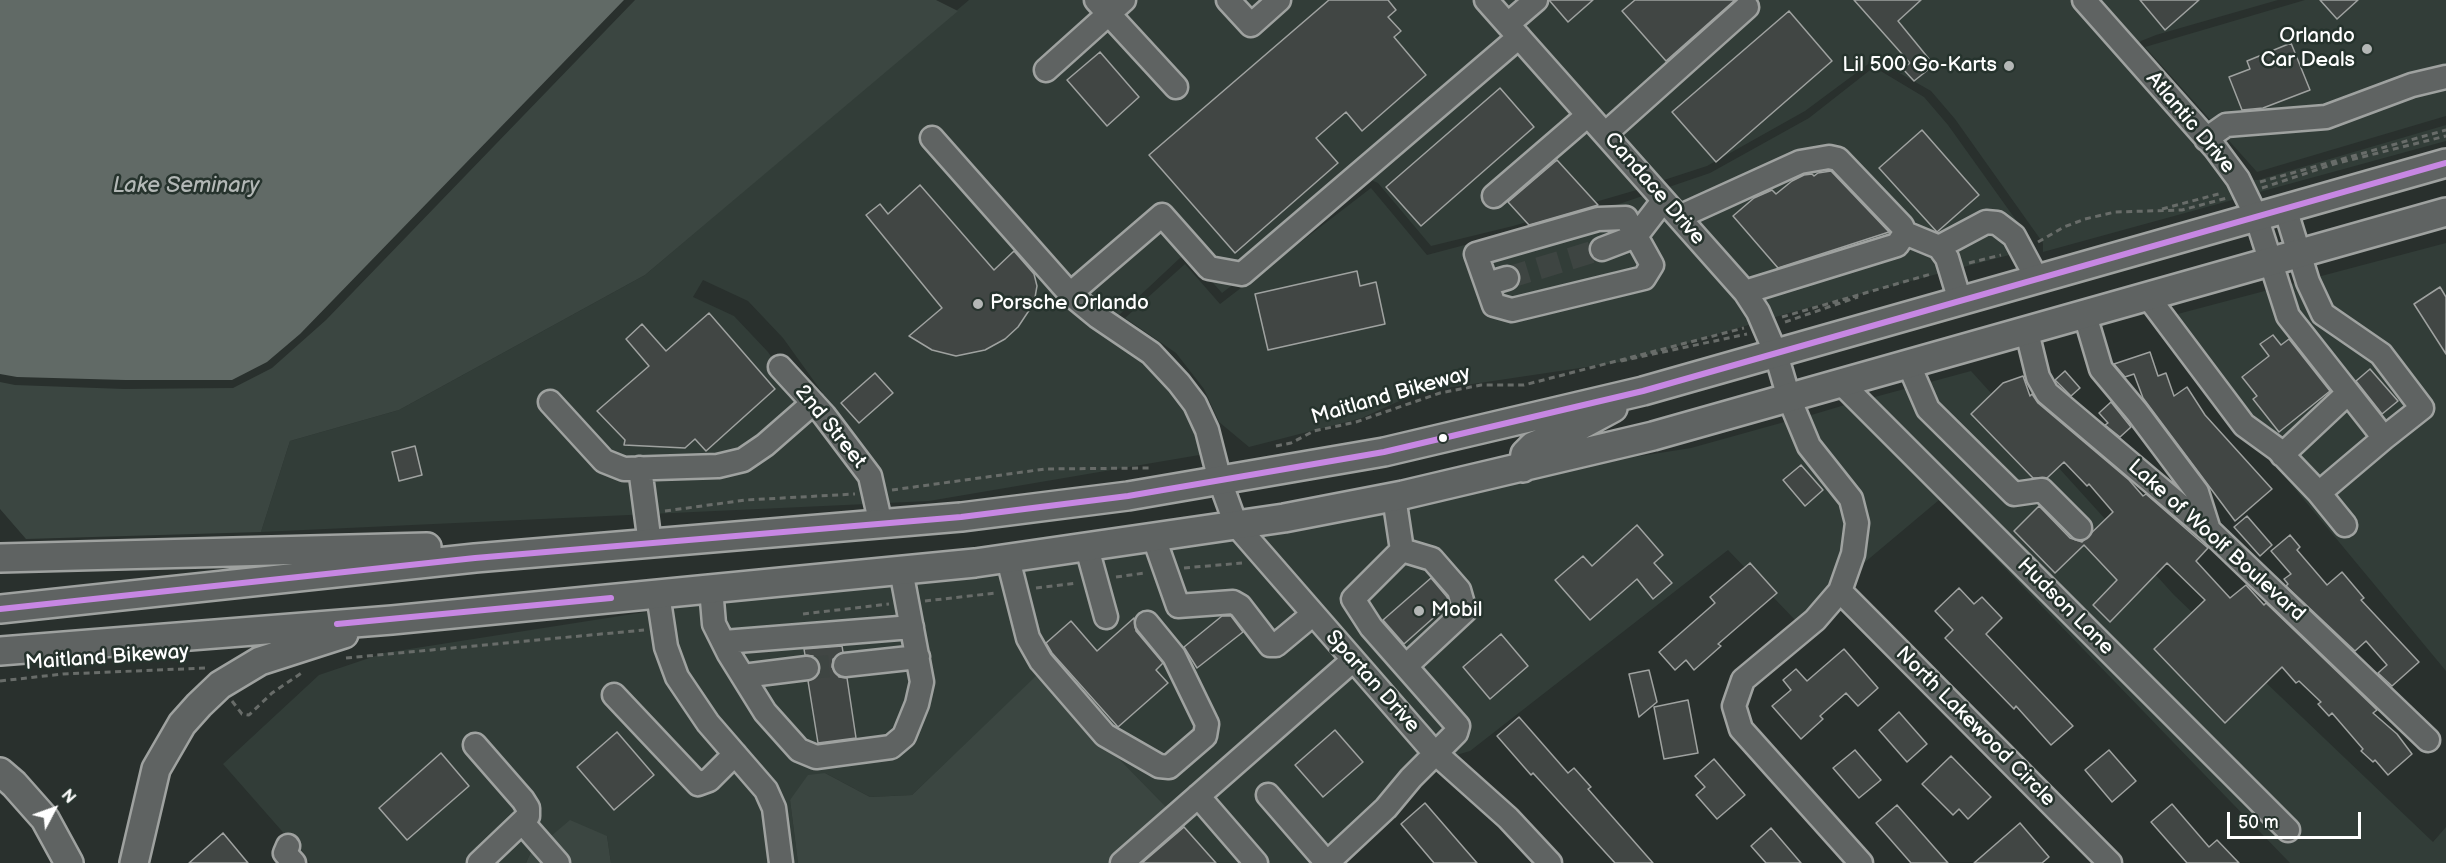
<!DOCTYPE html>
<style>
body{margin:0}
#map{position:relative;width:2446px;height:863px;overflow:hidden;background:#29302d;font-family:"Balsamiq Sans",sans-serif}
canvas{display:block}
.north{position:absolute;left:24px;top:779px;width:60px;height:60px;-webkit-text-stroke:4px #26332d;paint-order:stroke;rotate:49deg;font-size:16px;font-weight:700;line-height:24px;text-align:center;color:#fff}
.north::after{content:'';display:block;margin:auto;width:21px;height:27px;background:#fff;clip-path:polygon(50% 0,100% 100%,50% 72%,0 100%)}
.scale{position:absolute;left:2227px;top:812px;width:134px;height:27px;box-sizing:border-box;border:3px solid #fff;border-top:0;padding-left:8px;font-size:18px;line-height:21px;white-space:nowrap;color:#fff;-webkit-text-stroke:4px #26332d;paint-order:stroke}
</style>
<div id="map">
<canvas width="2446" height="863"></canvas>
<div class="north">N</div>
<div class="scale">50 m</div>
</div>
<script>
const g = document.querySelector('canvas').getContext('2d');
g.lineJoin = 'round';
function paint(path, color) { g.fillStyle = color; g.fill(path, 'evenodd'); }
const toPath = rows => new Path2D(rows.map(r => 'M' + r).join(''));
function stroke(path, color, width, dash) { g.strokeStyle = color; g.lineWidth = width; g.lineCap = dash ? 'butt' : 'round'; g.setLineDash(dash || []); g.stroke(path); }
function write(font, color, halo, rows, align = 'center') {
  g.font = font + ' "Balsamiq Sans",sans-serif'; g.lineWidth = 5; g.setLineDash([]); g.textBaseline = 'middle'; g.strokeStyle = halo; g.fillStyle = color; for (const [text, x, y, turn = 0] of rows) {
    g.save(); g.translate(x, y); g.rotate((+turn || 0) * Math.PI / 180); g.textAlign = isNaN(turn) ? turn : align; if (halo) g.strokeText(text, 0, 0); g.fillText(text, 0, 0); g.restore();
  }
}
paint(toPath([
 [969,0,1472,0,1640,189,1513,226,1431,246,1378,183,1371,180,1222,293,1192,259,1185,256,1180,258,1117,317,1170,359,1217,452,929,501,887,503,878,470,783,338,748,301,703,280,693,297,734,316,768,352,861,482,867,504,261,532,290,441,399,410,645,275],
 [1500,0,2070,0,2207,155,2229,185,2236,199,2043,252,2043,243,1955,119,1931,91,1875,59,1805,111,1707,166,1661,181],
 [2097,0,2278,0,2156,35,2141,41,2137,45],
 [2305,0,2446,0,2446,116,2257,172,2145,47],
 [1874,67,1924,97,1948,125,2036,248,1789,313,1627,361,1419,392,1362,418,1249,447,1219,422,1204,389,1176,353,1125,318,1185,264,1220,304,1371,188,1427,255,1619,204,1710,173,1809,118],
 [2446,125,2446,141,2256,193,2247,174,2253,180,2258,180],
 [2446,243,2446,671,2155,320],
 [1971,371,2174,595,2433,842,2446,827,2446,863,2290,863,1939,500,1858,568,1860,496,1844,471,1818,440,1808,416,1848,404,2287,843,2302,830,1871,398],
 [1788,421,1842,504,1847,525,1843,553,1832,587,1821,600,1796,621,1728,550,1470,751,1453,756,1254,532,1564,468,1691,448],
 [1232,537,1338,661,1169,810,1037,676,912,795,870,797,825,773,790,800,798,863,611,863,607,836,530,854,526,863,310,863,223,764,319,675,384,653,773,592],
 [1350,675,1432,764,1322,863,1136,863]
]), '#323d38');
paint(toPath([
 [635,0,936,0,958,11,645,275,399,410,290,441,261,532,26,539,0,509,0,382,15,385,124,389,233,388,272,368,326,320],
 [1037,675,1169,810,1109,863,798,863,790,800,808,775,825,773,870,797,912,795],
 [570,820,607,836,611,863,526,863,530,854]
]), '#3b4641');
paint(toPath([
 [0,0,624,0,300,334,267,362,232,380,125,380,17,377,0,374]
]), '#616a66');
const building = toPath([
 [1329,0,1388,0,1396,10,1388,17,1401,31,1394,37,1426,75,1362,131,1346,112,1316,138,1338,163,1235,253,1149,155,1329,0],
 [1549,0,1593,0,1568,22,1549,0],
 [1635,0,1735,0,1666,61,1622,11,1635,0],
 [1854,0,1921,0,1898,21,1934,65,1914,81,1903,69,1910,63,1854,0],
 [2140,0,2199,0,2165,30,2140,0],
 [2320,0,2358,0,2337,19,2320,0],
 [1789,11,1832,61,1716,162,1672,112,1789,11],
 [2291,43,2310,90,2263,108,2242,110,2229,77,2250,69,2247,61,2291,43],
 [1100,52,1139,97,1107,126,1067,80,1100,52],
 [1500,88,1534,127,1421,226,1386,187,1500,88],
 [1922,130,1979,195,1937,232,1879,168,1922,130],
 [1557,160,1598,205,1529,225,1508,202,1557,160],
 [1831,171,1889,232,1778,268,1733,216,1754,198,1772,190,1776,194,1792,181,1804,175,1812,174,1814,176,1818,173,1831,171],
 [920,185,994,270,1014,251,1034,274,1037,286,1034,303,1018,327,1005,339,985,350,956,356,932,350,909,336,942,308,866,215,880,204,888,214,920,185],
 [1357,271,1360,286,1376,282,1385,324,1268,350,1255,294,1357,271],
 [2440,287,2446,297,2446,354,2414,304,2440,287],
 [709,313,775,389,706,451,695,439,685,448,624,445,625,440,597,411,649,366,626,339,642,324,666,351,709,313],
 [2273,335,2281,345,2289,339,2330,391,2279,432,2253,399,2257,396,2242,377,2269,356,2260,344,2273,335],
 [2150,352,2158,376,2166,373,2174,396,2187,387,2205,415,2272,489,2235,521,2143,398,2134,374,2125,377,2114,364,2150,352],
 [2370,369,2398,401,2382,414,2356,381,2370,369],
 [2065,371,2080,388,2071,396,2055,380,2065,371],
 [875,373,893,393,859,423,841,403,875,373],
 [2023,376,2030,396,2032,394,2038,403,2129,480,2143,496,2146,494,2208,548,2196,561,2230,598,2246,585,2264,605,2266,603,2377,710,2373,713,2397,734,2412,754,2388,775,2375,760,2373,762,2361,751,2363,749,2332,713,2329,716,2318,704,2321,702,2299,681,2296,683,2282,667,2225,723,2154,649,2205,600,2167,563,2110,622,2093,605,2117,580,2084,545,2055,573,2014,531,2039,506,2070,538,2082,542,2113,512,2089,484,2087,486,2064,462,2047,478,2033,478,1971,414,2003,383,2023,376],
 [2111,402,2131,427,2120,437,2105,425,2108,423,2099,413,2111,402],
 [415,446,422,475,399,481,392,452,415,446],
 [1801,465,1823,490,1805,506,1783,480,1801,465],
 [2247,516,2272,545,2260,556,2234,527,2247,516],
 [1637,525,1663,555,1654,563,1672,583,1653,599,1637,579,1590,620,1555,580,1583,556,1592,566,1637,525],
 [2290,535,2300,547,2297,550,2327,585,2342,572,2364,598,2361,600,2419,662,2392,686,2378,673,2387,665,2366,641,2355,651,2286,586,2288,584,2284,579,2291,574,2271,551,2290,535],
 [1750,563,1777,593,1718,644,1721,646,1694,670,1686,660,1675,670,1659,652,1715,603,1710,597,1750,563],
 [1431,578,1447,597,1449,604,1404,644,1383,620,1431,578],
 [1959,588,1974,604,1982,597,2002,618,1986,634,2073,726,2051,745,2016,706,2014,709,1945,638,1953,630,1935,611,1959,588],
 [1222,616,1231,616,1243,632,1197,668,1184,647,1222,616],
 [1134,618,1136,631,1163,663,1156,670,1168,683,1118,727,1052,653,1046,643,1071,621,1097,651,1134,618],
 [1501,634,1528,666,1490,699,1463,667,1501,634],
 [842,646,843,652,833,659,832,667,839,677,847,678,856,738,818,743,808,681,819,674,820,666,813,656,805,655,804,649,842,646],
 [1844,649,1878,688,1858,706,1846,693,1820,716,1823,719,1801,739,1772,706,1791,690,1783,680,1796,669,1807,681,1844,649],
 [1649,670,1657,702,1639,717,1629,674,1649,670],
 [1688,700,1698,753,1664,759,1654,707,1688,700],
 [1899,712,1927,744,1907,762,1879,730,1899,712],
 [1519,717,1568,773,1574,768,1591,787,1588,789,1653,863,1615,863,1533,773,1531,775,1497,736,1519,717],
 [1335,730,1363,762,1323,797,1295,765,1335,730],
 [617,732,654,775,614,810,577,767,617,732],
 [1855,750,1881,780,1859,798,1833,768,1855,750],
 [2109,750,2136,781,2112,802,2085,770,2109,750],
 [441,753,469,786,407,840,379,808,441,753],
 [1951,756,1991,797,1968,819,1959,809,1953,815,1922,784,1951,756],
 [1714,759,1745,795,1717,819,1696,795,1705,787,1695,776,1714,759],
 [1425,803,1477,863,1434,863,1401,824,1425,803],
 [2172,804,2209,847,2217,840,2239,863,2187,863,2151,822,2172,804],
 [1897,805,1948,863,1911,863,1876,823,1897,805],
 [2020,823,2049,857,2042,863,1974,863,2020,823],
 [1184,827,1216,863,1142,863,1184,827],
 [1771,828,1801,863,1766,863,1751,846,1771,828],
 [223,833,248,863,189,863,223,833]
]);
paint(building, '#414644');
stroke(building, '#9fa2a0', 1.5);
stroke(toPath([
 [1507,278,1602,249],
 [807,668,845,665]
]), '#3e4542', 22, [22, 11]);
const minor = toPath([
 [1096,0,1176,87],
 [1228,0,1251,25,1279,0],
 [1486,0,1745,292,1758,312,1776,354,1789,398,1809,446,1851,499,1857,523,1853,554,1840,591,1815,620,1743,680,1734,706,1741,729,1861,863],
 [2084,0,2215,148,2238,179,2256,216,2288,316,2384,438,2319,493,2277,449,2244,425,2148,297],
 [1508,24,1536,0],
 [1046,70,1124,0],
 [1605,134,1747,7],
 [932,138,1070,294,1098,317,1151,353,1179,383,1195,404,1207,430,1220,481,1236,525,1432,750,1508,818,1550,863],
 [2206,139,2226,125,2326,117,2412,85,2446,77],
 [1494,196,1588,115],
 [2285,208,2308,282,2323,314,2381,354,2422,408,2384,438],
 [1679,217,1800,162,1829,157,1838,159,1902,226,1905,233,1897,245,1745,292],
 [1626,218,1652,265,1644,278,1512,310,1494,305,1476,254,1598,219,1626,218],
 [1905,233,1939,247,1947,258,1960,301],
 [1939,247,1986,222,1997,223,2014,236,2037,279],
 [1602,249,1636,236,1663,201],
 [1487,284,1507,278],
 [1070,294,1162,215,1209,268,1242,274,1519,37],
 [2085,315,2101,369,2137,412,2197,492,2209,530],
 [2027,332,2038,377,2047,393,2209,530,2428,740],
 [1909,365,1928,409,2014,494,2042,490,2080,528],
 [780,367,824,415,870,476,881,525],
 [1842,384,2288,830],
 [550,402,604,461,624,469,718,466,743,460,765,445,813,403],
 [2282,455,2348,393],
 [640,468,650,544],
 [2319,493,2345,525],
 [1154,538,1178,606,1233,602,1240,606,1270,645,1276,645,1312,615],
 [1087,548,1106,617],
 [1402,550,1432,559,1459,590,1465,611,1406,666],
 [1008,559,1028,638,1041,661,1105,735,1159,766,1169,767,1205,736,1207,724,1174,656,1147,623],
 [711,588,714,624,729,654,765,712,799,750,816,757,891,747,904,736,917,704,922,682,901,570],
 [1840,591,2110,863],
 [658,594,666,647,677,677,708,723,766,790,774,808,781,863],
 [724,642,912,627],
 [845,665,918,657],
 [743,676,807,668],
 [614,695,698,784,709,780,735,754],
 [475,745,523,800,528,808,528,816,522,822,558,863],
 [1268,795,1327,863,1386,808,1411,778,1456,733,1458,726,1371,627,1353,599,1402,550,1394,497],
 [1198,796,1256,863],
 [288,846,285,853,294,863],
 [479,863,522,822],
 [1122,863,1352,661]
]);
const major = toPath([
 [1523,468,1525,454,1533,446,1572,430,1613,408],
 [0,558,427,547],
 [0,609,475,558,961,517,1128,496,1384,452,1643,391,2446,163],
 [0,651,392,620,975,563,1284,518,1403,495,1653,436,2446,212],
 [0,772,14,784,45,819,69,863],
 [134,863,156,769,182,724,199,705,220,685,260,661,344,634]
]);
stroke(minor, '#9fa2a0', 27);
stroke(major, '#9fa2a0', 32);
stroke(toPath([
 [2260,182,2446,130],
 [2262,188,2334,164,2446,136],
 [2162,209,2222,193],
 [2038,242,2064,227,2085,219,2115,212,2182,210,2227,198],
 [1969,263,2001,255],
 [1782,317,1931,274],
 [1785,322,1858,297],
 [1621,361,1747,334],
 [1276,446,1291,443,1314,431,1356,422,1440,393,1481,385,1524,385,1744,328],
 [892,490,1045,469,1150,468],
 [665,511,746,500,855,494],
 [1184,568,1242,563],
 [1116,577,1145,573],
 [1036,588,1077,583],
 [925,601,996,593],
 [803,614,889,604],
 [346,658,644,630],
 [0,681,63,674,206,668],
 [232,701,242,714,249,715,272,693,303,672]
]), '#686c69', 3, [6, 4.5]);
stroke(minor, '#5f6362', 22);
stroke(major, '#5f6362', 27);
stroke(toPath([
 [0,609,475,558,961,517,1128,496,1384,452,1643,391,2446,163],
 [337,624,611,598]
]), '#c787e3', 6);
for (const [x, y, r, color] of [
 [2367,49,6,"#b4b7b6"],
 [2009,66,6,"#b4b7b6"],
 [978,304,6,"#b4b7b6"],
 [1443,438,5,"#fff"],
 [1419,611,6,"#b4b7b6"]
]) { const dot = new Path2D(); dot.arc(x, y, r, 0, 2 * Math.PI); g.fillStyle = color; g.fill(dot); stroke(dot, '#26332d', 2); }
write('21px', '#fff', '#26332d', [
 ["Orlando",2355,37],
 ["Car Deals",2355,61],
 ["Lil 500 Go-Karts",1997,66],
 ["Porsche Orlando",990,304,"left"],
 ["Mobil",1431,611,"left"]
], 'right');
write('21px', '#fff', '#26332d', [
 ["Atlantic Drive",2190,123,50],
 ["Candace Drive",1654,189,49],
 ["Maitland Bikeway",1391,396,-16],
 ["2nd Street",830,427,51],
 ["Lake of Woolf Boulevard",2216,541,42],
 ["Hudson Lane",2065,607,45],
 ["Maitland Bikeway",107,658,-4],
 ["Spartan Drive",1372,682,48],
 ["North Lakewood Circle",1975,727,45]
]);
write('italic 22px', '#b3b8b6', '#26332d', [
 ["Lake Seminary",186,186]
]);
</script>
